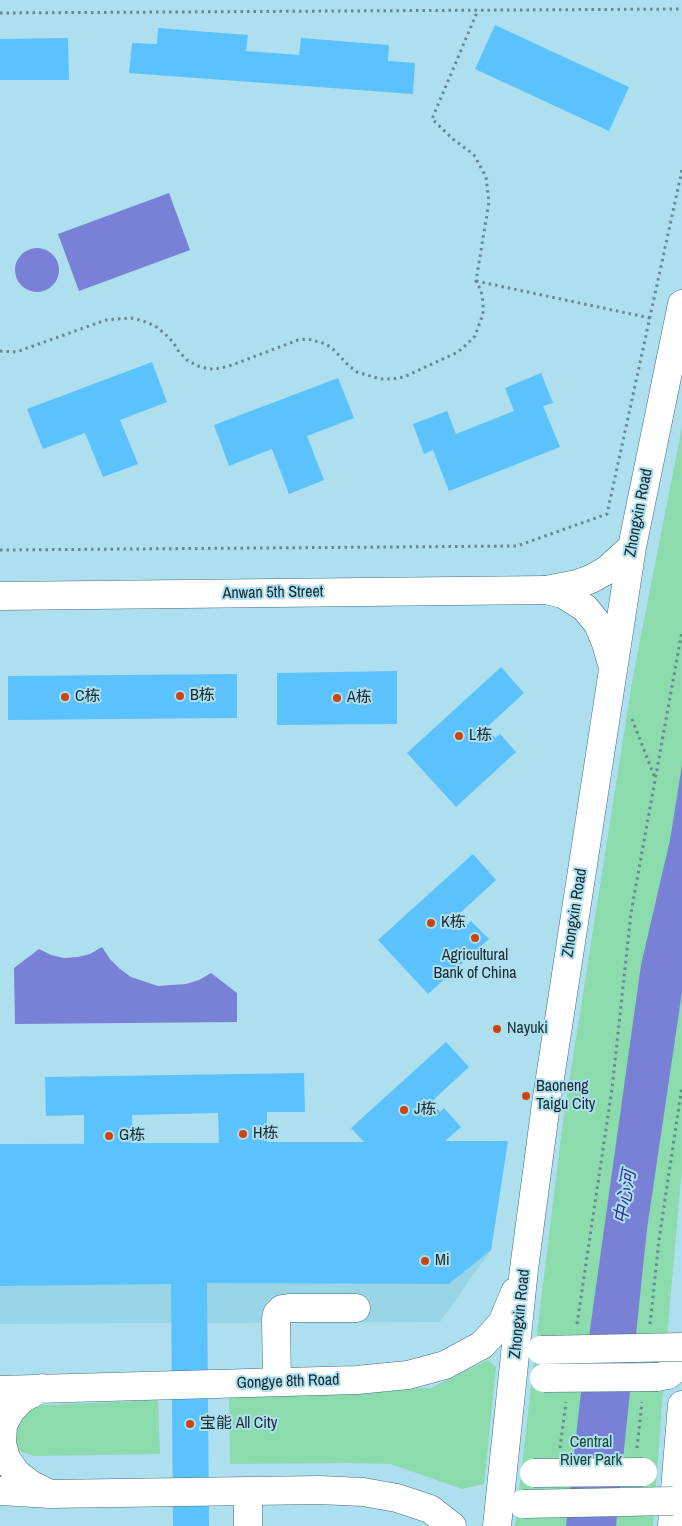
<!DOCTYPE html>
<meta charset="utf-8">
<style>
body{margin:0}
canvas{display:block;background:#addfee}
</style>
<canvas width="682" height="1526"></canvas>
<script>
const g = document.querySelector('canvas').getContext('2d');
g.lineJoin = 'round';
function paint(path, color) { g.fillStyle = color; g.fill(path, 'evenodd'); }
const toPath = rows => new Path2D(rows.map(r => 'M' + r).join(''));
function stroke(path, color, width, dash) { g.strokeStyle = color; g.lineWidth = width; g.lineCap = dash ? 'butt' : 'round'; g.setLineDash(dash || []); g.stroke(path); }
function write(font, color, halo, rows, align = 'center') {
  g.font = font + ' "Archivo Narrow","Noto Sans SC",sans-serif'; g.lineWidth = 4; g.setLineDash([]); g.textBaseline = 'middle'; g.strokeStyle = halo; g.fillStyle = color; for (const [text, x, y, turn = 0] of rows) {
    g.save(); g.translate(x, y); g.rotate((+turn || 0) * Math.PI / 180); g.textAlign = isNaN(turn) ? turn : align; if (halo) g.strokeText(text, 0, 0); g.fillText(text, 0, 0); g.restore();
  }
}
paint(toPath([
 [508,1141,491,1250,440,1322,0,1324,0,1144]
]), '#99d5e6');
paint(toPath([
 [682,427,682,1167,666,1349,653,1526,515,1526,539,1317,563,1121,633,676],
 [488,1360,496,1367,484,1484,462,1489,391,1464,348,1463,230,1464,229,1395,431,1388],
 [158,1400,160,1454,34,1456,19,1451,13,1435,27,1406]
]), '#8bdbac');
paint(toPath([
 [169,193,190,250,79,291,58,234],
 '15 270a22 22 0 1 1 44 0a22 22 0 1 1-44 0Z',
 [682,765,682,992,647,1229,616,1526,566,1526,580,1401,641,965,670,840],
 [102,947,110,959,120,969,131,977,158,986,186,984,199,980,211,973,237,993,237,1022,15,1024,14,968,39,949,51,955,64,958,78,957,90,954]
]), '#7881d6');
paint(toPath([
 [495,25,629,87,609,131,475,69],
 [158,28,248,35,246,51,299,55,301,38,389,45,388,61,415,63,413,94,129,73,132,43,157,44],
 [68,38,69,80,0,80,0,39],
 [152,362,167,402,120,420,138,464,103,477,85,433,43,449,27,409],
 [541,373,553,403,543,406,560,447,449,491,433,450,424,454,413,424,447,411,456,434,514,411,505,388],
 [338,378,354,418,307,436,324,480,289,494,272,449,229,466,214,425],
 [501,667,524,693,486,728,495,738,500,734,516,752,456,807,407,753],
 [397,671,397,724,277,725,277,673],
 [237,674,237,718,8,720,8,676],
 [473,854,496,880,458,915,467,925,471,921,489,939,428,994,378,940],
 [446,1042,469,1067,431,1102,440,1112,444,1108,461,1127,445,1141,508,1141,491,1250,449,1284,207,1283,209,1526,173,1526,171,1284,0,1286,0,1144,84,1144,84,1115,46,1116,45,1077,304,1073,305,1112,267,1112,267,1142,364,1142,351,1128],
 [218,1113,219,1143,133,1143,132,1115]
]), '#5bc2fe');
const minor = toPath([
 [0,596,546,590],
 [277,1382,276,1319,277,1314,282,1309,289,1308,356,1308],
 [248,1492,248,1526]
]);
const major = toPath([
 [546,590,563,594,585,608,598,624,606,643,611,661],
 [546,590,577,584,591,579,607,570,632,547],
 [657,1377,668,1375,682,1363],
 [42,1388,23,1398,11,1410,3,1425,2,1443,6,1458,16,1473,30,1484,48,1493],
 [0,1390,357,1380,408,1375,445,1365,482,1345,502,1323,515,1292],
 [0,1491,50,1494,319,1490,363,1492,397,1498,430,1509,452,1526],
 [497,1526,524,1269,546,1104,632,547,682,304],
 [672,1526,682,1405]
]);
stroke(minor, '#41707d', 29);
stroke(major, '#41707d', 29);
stroke(toPath([
 [0,13,682,9],
 [476,281,650,318],
 [0,351,16,352,106,320,131,318,143,321,155,326,164,333,173,342,179,352,187,360,198,366,209,369,221,368,232,365,298,340,308,339,326,344,334,350,348,365,357,372,380,379,392,379,404,377,458,352,467,344,475,336,483,314,483,302,481,291,476,281,489,202,486,177,474,155,453,139,432,119,478,10],
 [0,550,517,546,607,514,682,170],
 [632,719,655,778],
 [577,1324,612,1089,631,913,682,631],
 [650,1324,659,1240,682,1086],
 [560,1448,566,1402],
 [637,1448,642,1402]
]), '#668994', 3, [2.5, 4]);
stroke(minor, '#fff', 28);
stroke(major, '#fff', 28);
const minorBridge = toPath([
 [541,1350,682,1347],
 [523,1504,673,1501]
]);
const majorBridge = toPath([
 [544,1378,657,1377],
 [534,1473,643,1472]
]);
stroke(minorBridge, '#41707d', 29, []);
stroke(majorBridge, '#41707d', 29, []);
stroke(minorBridge, '#fff', 28);
stroke(majorBridge, '#fff', 28);
for (const [x, y, r, color] of [
 [180,696,5,"#cb4311"],
 [65,697,5,"#cb4311"],
 [337,698,5,"#cb4311"],
 [459,736,5,"#cb4311"],
 [431,923,5,"#cb4311"],
 [475,938,5,"#cb4311"],
 [497,1029,5,"#cb4311"],
 [526,1096,5,"#cb4311"],
 [404,1110,5,"#cb4311"],
 [243,1134,5,"#cb4311"],
 [109,1136,5,"#cb4311"],
 [425,1261,5,"#cb4311"],
 [190,1424,5,"#cb4311"]
]) { const dot = new Path2D(); dot.arc(x, y, r, 0, 2 * Math.PI); g.fillStyle = color; g.fill(dot); stroke(dot, '#addfee', 2); }
write('16px', '#16292f', '#addfee', [
 ["Zhongxin Road",639,513,-79],
 ["Anwan 5th Street",273,593,-1],
 ["Zhongxin Road",575,913,-81],
 ["Zhongxin Road",520,1314,-84],
 ["Gongye 8th Road",288,1382,-2]
]);
write('16px', '#16292f', '#addfee', [
 ["B栋",190,696],
 ["C栋",75,697],
 ["A栋",347,698],
 ["L栋",469,736],
 ["K栋",441,923],
 ["Agricultural",475,956,"center"],
 ["Bank of China",475,974,"center"],
 ["Nayuki",507,1029],
 ["Baoneng",536,1087],
 ["Taigu City",536,1105],
 ["J栋",414,1110],
 ["H栋",253,1134],
 ["G栋",119,1136],
 ["Mi",435,1261],
 ["宝能 All City",200,1424]
], 'left');
write('16px', '#1a462f', '#addfee', [
 ["Central",591,1443],
 ["River Park",591,1461]
]);
write('italic 18px', '#332f93', '#addfee', [
 ["中心河",626,1197,-80]
]);
</script>
